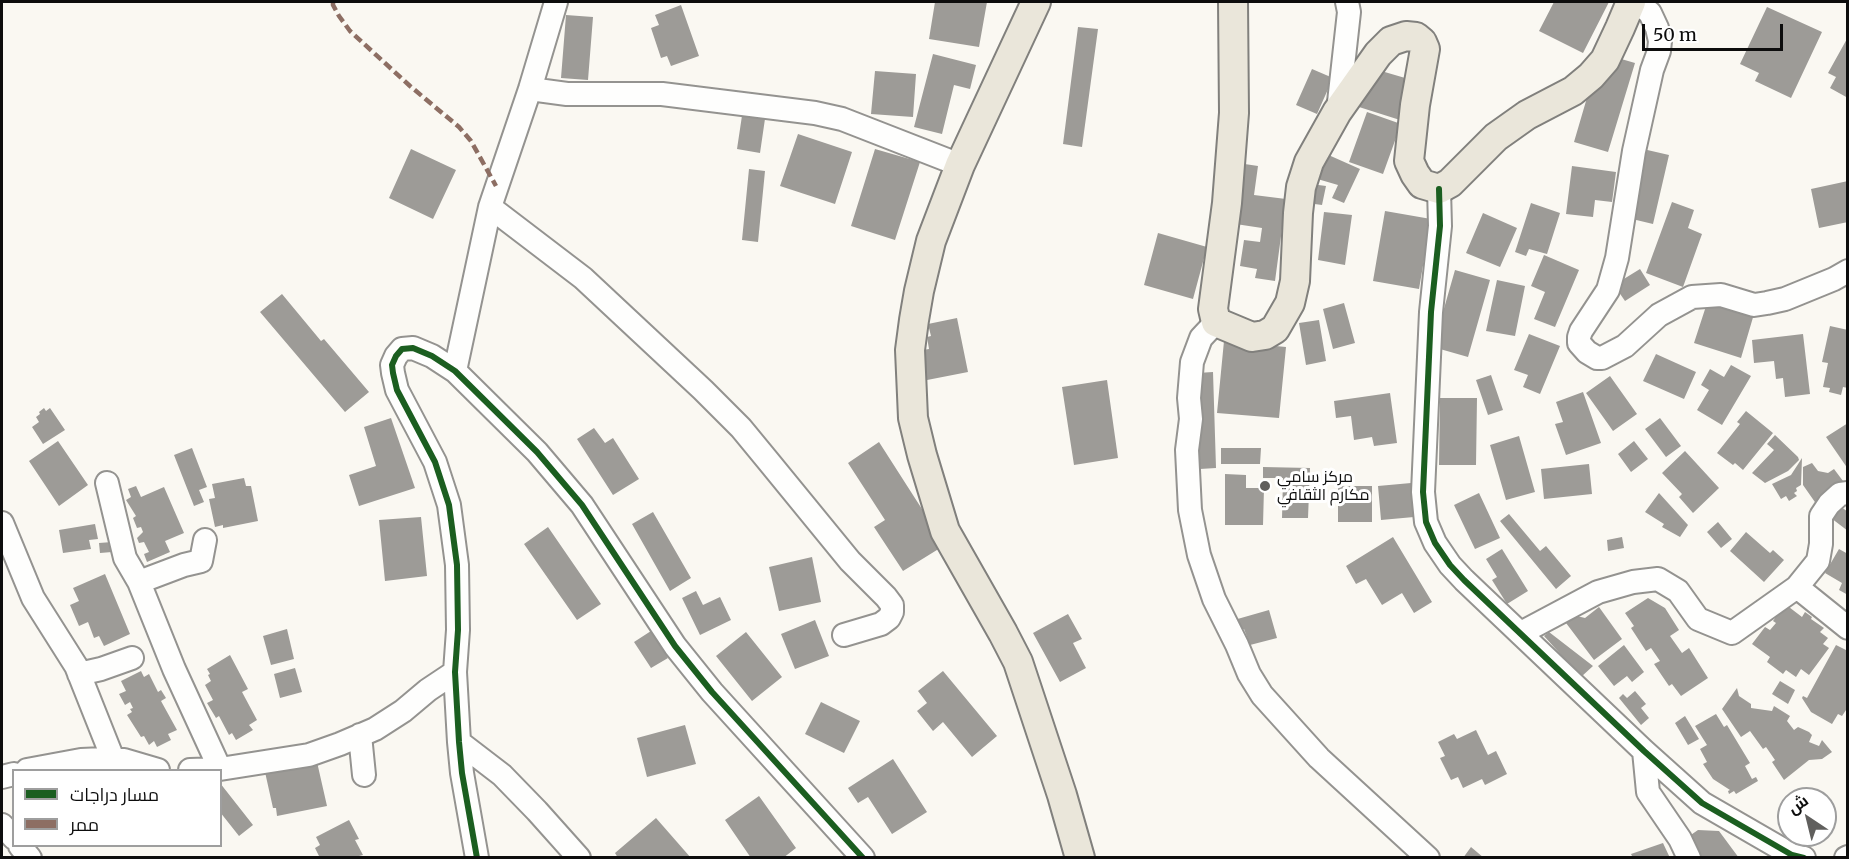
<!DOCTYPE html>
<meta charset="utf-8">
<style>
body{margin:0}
#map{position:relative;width:1849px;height:859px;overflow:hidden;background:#faf8f2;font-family:Merriweather,Cairo,serif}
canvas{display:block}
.frame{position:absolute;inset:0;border:3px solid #0d0d0d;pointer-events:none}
.legend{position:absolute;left:12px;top:769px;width:210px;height:78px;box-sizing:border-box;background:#fff;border:2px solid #9e9e9e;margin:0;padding:8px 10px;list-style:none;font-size:18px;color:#0d0d0d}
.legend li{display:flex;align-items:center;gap:12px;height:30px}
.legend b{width:30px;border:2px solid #9e9e9e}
.north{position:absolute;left:1777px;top:787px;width:60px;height:60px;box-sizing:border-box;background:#fff;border:2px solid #9e9e9e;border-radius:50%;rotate:325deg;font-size:16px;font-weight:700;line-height:24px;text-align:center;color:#0d0d0d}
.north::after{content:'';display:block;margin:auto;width:21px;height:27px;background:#605f5d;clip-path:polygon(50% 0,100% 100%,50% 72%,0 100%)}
.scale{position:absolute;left:1642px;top:24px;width:141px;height:27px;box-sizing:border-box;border:3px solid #0d0d0d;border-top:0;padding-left:8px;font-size:18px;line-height:21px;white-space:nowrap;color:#0d0d0d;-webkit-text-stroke:4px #fff;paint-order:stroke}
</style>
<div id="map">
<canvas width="1849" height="859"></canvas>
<div class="frame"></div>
<ul class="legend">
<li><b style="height:8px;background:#1b5e20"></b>مسار دراجات</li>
<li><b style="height:8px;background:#8d6e63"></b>ممر</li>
</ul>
<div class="north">ش</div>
<div class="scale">50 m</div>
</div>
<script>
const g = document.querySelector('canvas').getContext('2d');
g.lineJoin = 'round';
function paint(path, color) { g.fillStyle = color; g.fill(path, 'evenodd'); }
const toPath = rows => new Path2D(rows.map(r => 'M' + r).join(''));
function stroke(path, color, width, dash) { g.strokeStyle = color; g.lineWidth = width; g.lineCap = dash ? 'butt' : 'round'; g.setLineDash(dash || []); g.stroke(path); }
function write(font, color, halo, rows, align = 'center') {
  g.font = font + ' Merriweather,Cairo,serif'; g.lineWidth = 6; g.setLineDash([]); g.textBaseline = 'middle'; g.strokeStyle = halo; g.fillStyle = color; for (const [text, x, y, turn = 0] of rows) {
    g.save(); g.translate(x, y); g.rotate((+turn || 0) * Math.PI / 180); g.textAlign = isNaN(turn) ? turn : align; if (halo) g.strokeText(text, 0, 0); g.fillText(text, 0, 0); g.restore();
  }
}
paint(toPath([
 [935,2,987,2,979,47,929,39],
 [1554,2,1609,2,1583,53,1539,31],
 [681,5,699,56,671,66,667,56,661,58,651,28,659,25,655,15],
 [1767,7,1822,32,1791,98,1755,81,1759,73,1740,64],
 [566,15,593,17,588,80,561,78],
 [1078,27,1098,29,1082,147,1063,144],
 [1848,37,1848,98,1830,88,1836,77,1828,73],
 [933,54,976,65,970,89,954,85,942,134,914,127],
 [1611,56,1635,63,1608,152,1574,142,1591,84,1602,87],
 [1371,68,1412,80,1400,120,1359,107],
 [1312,69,1333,78,1317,114,1296,105],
 [875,71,916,74,913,117,871,114],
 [743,109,766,112,760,153,737,149],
 [1367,112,1401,124,1383,174,1349,162],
 [798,134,852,152,835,204,780,186],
 [411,149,456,170,433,219,389,198],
 [875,149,920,162,895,240,851,226],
 [1643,149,1669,155,1653,224,1628,218],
 [1324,153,1360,169,1344,203,1332,198,1338,185,1314,178],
 [1238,163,1258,166,1254,195,1286,199,1275,281,1255,278,1257,269,1240,266,1244,240,1260,242,1262,228,1229,223],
 [1572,166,1616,172,1612,202,1595,200,1593,217,1566,214],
 [749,169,765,171,758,242,742,240],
 [1848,181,1848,222,1819,228,1811,189],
 [1311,184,1326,186,1322,205,1307,203],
 [1672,202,1694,210,1688,228,1702,234,1683,287,1646,273],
 [1531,203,1560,213,1547,254,1529,249,1526,256,1515,252],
 [1385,211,1431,219,1419,289,1373,281],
 [1324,212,1352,215,1345,265,1318,260],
 [1483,213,1517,228,1500,267,1466,253],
 [1158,233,1207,247,1193,299,1144,285],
 [1544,255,1579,270,1555,327,1534,319,1545,292,1531,286],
 [1640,269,1650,285,1625,301,1614,285],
 [1455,270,1490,280,1468,357,1433,347],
 [1497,280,1525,286,1515,336,1486,331],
 [282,294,321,341,324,339,369,392,345,412,260,312],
 [1708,300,1754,314,1741,358,1694,343],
 [1344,303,1355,343,1333,349,1323,309],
 [957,318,968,372,922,381,916,351,929,349,927,337,931,336,928,324],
 [1319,320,1326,361,1306,365,1299,323],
 [1830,326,1848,330,1848,388,1843,387,1841,395,1829,392,1830,388,1823,387,1828,363,1822,362],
 [1529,334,1560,346,1540,394,1523,387,1528,375,1514,370],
 [1803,334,1810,394,1785,397,1783,378,1776,379,1774,361,1754,363,1752,340],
 [1224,341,1286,347,1279,418,1217,413],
 [1656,354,1696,372,1684,399,1643,381],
 [1731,365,1751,376,1722,425,1697,410,1709,390,1701,385,1710,369,1724,377],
 [1213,372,1216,468,1200,469,1197,373],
 [1491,375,1503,410,1488,415,1476,380],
 [1610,376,1637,414,1613,431,1586,393],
 [1107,380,1118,458,1074,465,1062,387],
 [1583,392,1601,443,1566,455,1555,424,1563,422,1556,402],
 [1390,393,1397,443,1374,446,1372,437,1354,440,1351,416,1336,418,1334,401],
 [1440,398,1477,398,1476,465,1439,465],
 [44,408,46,411,50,408,65,430,43,444,32,427,39,422,36,417,40,414,39,412],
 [1746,411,1773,433,1743,470,1735,463,1733,465,1717,453,1740,424,1737,422],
 [391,418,415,488,359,506,349,475,376,466,364,427],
 [1660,418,1681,446,1666,457,1645,429],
 [1848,423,1848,469,1826,437],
 [594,428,605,443,613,438,639,479,613,495,577,439],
 [1775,435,1798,457,1799,460,1788,471,1765,483,1752,473,1774,450,1767,444],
 [1519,436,1535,492,1506,500,1490,445],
 [58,441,88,485,59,506,29,461],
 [1634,441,1648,459,1631,472,1618,454],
 [879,442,945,545,903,571,874,527,885,520,848,463],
 [192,448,207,487,199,490,204,502,194,506,174,455],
 [1221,448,1261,448,1260,464,1221,464],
 [1685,451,1719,488,1693,513,1679,497,1682,494,1662,473],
 [1802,458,1801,485,1796,488,1797,491,1794,493,1797,496,1789,501,1786,496,1781,499,1772,484,1791,475],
 [1812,463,1818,471,1828,473,1834,469,1846,485,1817,505,1803,485,1803,467],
 [1589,464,1592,494,1544,499,1541,469],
 [1263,467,1310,468,1308,518,1282,518,1283,478,1263,478],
 [1225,474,1246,475,1246,488,1264,488,1263,525,1225,525],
 [244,478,246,486,251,486,258,521,223,528,223,525,215,527,209,499,215,498,212,484],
 [1411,483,1414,517,1381,520,1378,486],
 [136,486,141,497,164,487,184,533,165,541,170,552,147,562,144,554,149,552,144,542,139,543,137,538,143,532,141,527,137,528,133,518,136,516,126,500,131,497,128,489],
 [1338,486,1372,486,1372,522,1338,522],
 [1479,493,1500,538,1475,549,1454,505],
 [1659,493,1688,525,1680,537,1662,527,1664,524,1645,512],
 [1836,503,1848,512,1848,531,1827,515],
 [653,512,691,578,670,591,632,524],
 [1509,514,1540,551,1546,546,1571,576,1556,589,1500,521],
 [421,517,427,576,385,581,379,520],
 [1718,522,1732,539,1721,548,1707,532],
 [95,524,98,539,89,540,91,549,63,553,59,530],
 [548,527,601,604,577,620,524,544],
 [1746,532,1770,553,1773,550,1784,560,1764,582,1730,551],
 [1393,537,1432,602,1414,613,1402,593,1382,605,1366,579,1356,584,1346,566],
 [1622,537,1624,548,1608,551,1607,540],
 [112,542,112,552,100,553,99,543],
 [1502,549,1528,591,1507,604,1492,580,1497,577,1486,559],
 [1839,549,1848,554,1848,595,1839,590,1842,583,1825,573],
 [812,557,821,602,779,611,769,567],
 [105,574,130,634,104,646,99,636,94,638,88,622,79,626,70,605,79,601,73,588],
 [696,591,703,605,720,597,731,620,700,635,682,598],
 [1648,598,1665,608,1679,630,1670,636,1682,653,1689,648,1708,678,1681,696,1672,684,1669,686,1654,664,1660,661,1651,648,1646,651,1631,628,1634,626,1625,613],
 [1785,604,1802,617,1805,612,1812,617,1811,619,1824,628,1820,632,1828,638,1823,644,1829,648,1809,675,1801,669,1796,677,1786,670,1783,674,1767,662,1770,657,1752,644,1765,627,1770,630,1776,623,1773,621],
 [1599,607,1622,639,1594,660,1566,623,1577,616,1585,618],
 [1269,610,1277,638,1250,645,1244,629,1237,631,1234,620],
 [1068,614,1082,639,1073,643,1086,668,1060,682,1033,633],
 [815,620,829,656,795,669,781,634],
 [287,629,294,659,271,665,263,636],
 [651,631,668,658,651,668,634,642],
 [746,632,782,677,752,701,716,656],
 [1549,632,1593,666,1581,677,1544,636],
 [1624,645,1644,672,1632,682,1627,676,1614,686,1598,666],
 [1836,645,1848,651,1848,707,1842,716,1838,714,1832,724,1811,712,1802,698,1803,696,1807,698],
 [230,655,248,689,242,692,257,720,249,725,253,730,236,740,232,733,229,735,219,716,216,718,207,703,213,700,205,685,211,681,208,675,210,674,207,669],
 [295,668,302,692,280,698,274,674],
 [141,671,144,677,149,674,158,692,161,690,166,698,161,701,177,730,168,734,171,740,157,747,154,741,149,745,144,736,141,737,127,715,132,712,130,709,133,708,130,702,125,705,119,694,126,691,121,681],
 [943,671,997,736,972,757,943,722,933,731,917,711,927,703,918,691],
 [1780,681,1795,690,1788,704,1772,694],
 [1737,688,1739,696,1751,704,1751,708,1772,711,1774,706,1790,716,1787,721,1794,730,1798,727,1809,732,1812,735,1809,742,1819,746,1822,740,1832,752,1822,759,1809,760,1784,780,1772,762,1775,760,1766,747,1763,749,1750,731,1741,737,1722,709],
 [1635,691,1646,704,1641,708,1649,718,1641,725,1619,698,1623,694,1627,698],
 [821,702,860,721,844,753,805,734],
 [1716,714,1724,727,1727,725,1750,763,1745,766,1752,779,1756,777,1758,781,1736,794,1734,791,1729,794,1728,791,1730,790,1713,779,1703,764,1707,762,1700,749,1707,745,1695,726],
 [1685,716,1699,739,1688,745,1675,723],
 [685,725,696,764,647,777,637,738],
 [1476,730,1488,755,1496,751,1507,774,1485,785,1482,779,1463,788,1458,777,1451,780,1440,758,1445,756,1438,742,1454,734,1457,739],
 [893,759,927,812,892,834,868,797,858,803,848,788],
 [317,762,327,806,277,816,276,808,273,808,265,772],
 [220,783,253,825,239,836,220,812],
 [759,796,796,848,783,858,751,858,725,820],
 [656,818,691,858,618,858,615,853],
 [349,820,359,839,355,840,363,855,359,856,360,858,320,858,315,848,320,845,316,837],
 [1698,830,1719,831,1739,858,1698,858,1685,839],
 [1663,843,1670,858,1633,858,1631,854],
 [1471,847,1484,858,1463,858]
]), '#9d9b97');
const minor = toPath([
 [1637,2,1650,13,1657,28,1660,41,1659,51,1652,70,1634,151,1617,258,1608,290,1581,331,1579,337,1579,343,1587,352,1597,358,1602,358,1625,346,1659,315,1692,297,1721,295,1754,305,1767,303,1785,299,1834,279,1848,271],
 [530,89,567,94,662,94,815,113,842,119,960,165],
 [1338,111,1349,12,1347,2],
 [1439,189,1440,226,1431,312,1423,492,1426,522,1435,543,1450,565,1464,580,1644,751,1702,803,1792,855,1804,858],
 [490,207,583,278,703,390,741,428,769,462,850,561,886,597,892,605,892,612,889,618,881,624,844,635],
 [1216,322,1201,338,1192,362,1189,398,1191,419,1187,450,1190,510,1199,555,1214,599,1237,645,1249,674,1262,695,1319,758,1428,858],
 [455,371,490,207,530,89,556,2],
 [107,483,125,558,139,582,174,669,220,769],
 [2,523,33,598,76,666,113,759],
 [139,582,184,565,201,561,205,540],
 [1797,587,1848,628],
 [1521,633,1598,592,1633,582,1658,579,1678,591,1698,619,1732,633,1797,587,1818,561,1821,544,1821,516,1829,504,1840,494,1848,493],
 [79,674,101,669,132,658],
 [360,735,364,775],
 [459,742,502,775,537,811,579,858],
 [1644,751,1648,792,1680,839,1689,858],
 [27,770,81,760,104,759,124,760,158,770],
 [190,770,220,769,309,755,340,744,375,729,403,711,428,690,455,672],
 [2,777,14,774],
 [2,825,14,838],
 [20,846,30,858],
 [477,858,462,773,459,742,455,672,458,630,457,565,449,505,435,462,397,390,393,373,392,365,396,356,402,349,413,348,432,356,455,371,537,452,582,505,675,646,712,692,863,858],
 [1846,858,1848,857]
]);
const major = toPath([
 [1036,2,960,165,931,241,919,291,914,320,910,350,912,395,913,418,922,455,945,531,1003,633,1018,662,1062,795,1080,858],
 [1233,2,1234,113,1227,203,1213,309,1216,322,1252,337,1265,335,1275,329,1290,303,1295,281,1298,213,1301,187,1309,162,1337,112,1378,54,1391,41,1406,36,1416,37,1422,42,1425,49,1415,105,1409,161,1415,174,1422,184,1439,189,1450,183,1496,137,1527,115,1573,91,1591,76,1605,60,1620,28,1631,2]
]);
stroke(minor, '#949390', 26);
stroke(major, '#81807d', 32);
stroke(minor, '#fefefd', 22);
stroke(major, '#eae6da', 28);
stroke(toPath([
 [333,2,333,5,339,16,350,31,410,86,459,127,471,141,496,186]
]), '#8d6e63', 4.5, [9, 4.5]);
stroke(toPath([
 [1439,189,1440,226,1431,312,1423,492,1426,522,1435,543,1450,565,1464,580,1644,751,1702,803,1792,855,1804,858],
 [477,858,462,773,459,742,455,672,458,630,457,565,449,505,435,462,397,390,393,373,392,365,396,356,402,349,413,348,432,356,455,371,537,452,582,505,675,646,712,692,863,858]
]), '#1b5e20', 6);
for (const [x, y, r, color] of [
 [1265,486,6,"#605f5d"]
]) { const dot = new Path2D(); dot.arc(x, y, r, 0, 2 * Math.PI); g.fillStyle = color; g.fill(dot); stroke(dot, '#fff', 2); }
write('16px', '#0d0d0d', '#fff', [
 ["مركز سامي",1277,477],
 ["مكارم الثقافي",1277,495]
], 'left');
</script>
